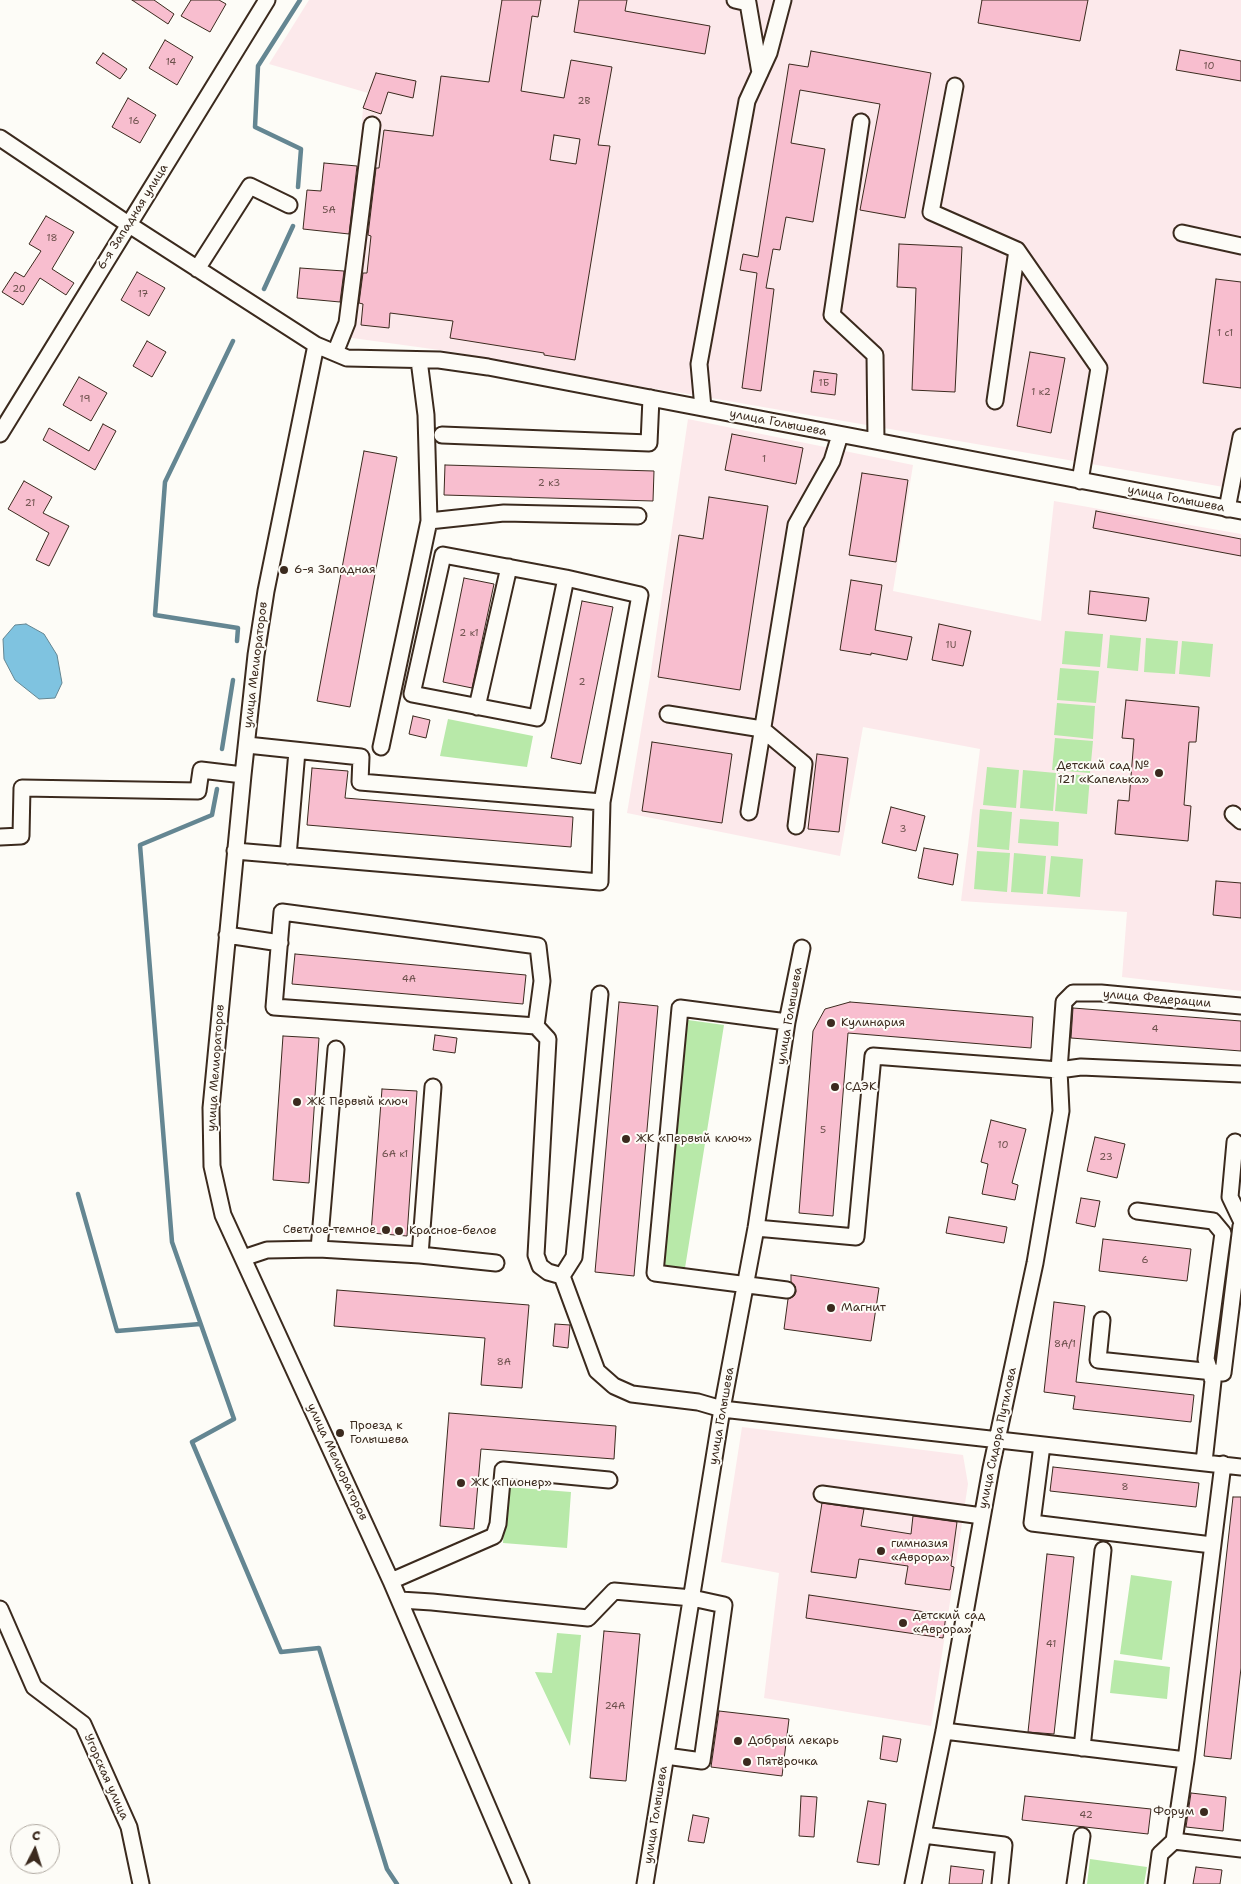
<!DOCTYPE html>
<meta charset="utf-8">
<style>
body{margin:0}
#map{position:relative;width:1241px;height:1884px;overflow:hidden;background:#fdfcf7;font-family:"Shantell Sans",sans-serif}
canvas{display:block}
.north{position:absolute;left:10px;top:1824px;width:50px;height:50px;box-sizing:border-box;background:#fdfcf7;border:1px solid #afa8a0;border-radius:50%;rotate:5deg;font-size:14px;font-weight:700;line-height:20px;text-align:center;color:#3b2a1e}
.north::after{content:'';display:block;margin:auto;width:18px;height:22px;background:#3b2a1e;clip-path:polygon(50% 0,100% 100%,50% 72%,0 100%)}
</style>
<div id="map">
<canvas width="1241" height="1884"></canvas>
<div class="north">С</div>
</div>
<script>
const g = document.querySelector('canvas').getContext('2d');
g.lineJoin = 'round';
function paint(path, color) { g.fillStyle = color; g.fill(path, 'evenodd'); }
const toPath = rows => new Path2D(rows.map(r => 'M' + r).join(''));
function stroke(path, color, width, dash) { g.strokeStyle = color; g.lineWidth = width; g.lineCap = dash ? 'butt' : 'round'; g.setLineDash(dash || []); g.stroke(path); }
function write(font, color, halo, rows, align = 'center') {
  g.font = font + ' "Shantell Sans",sans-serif'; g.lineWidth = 4; g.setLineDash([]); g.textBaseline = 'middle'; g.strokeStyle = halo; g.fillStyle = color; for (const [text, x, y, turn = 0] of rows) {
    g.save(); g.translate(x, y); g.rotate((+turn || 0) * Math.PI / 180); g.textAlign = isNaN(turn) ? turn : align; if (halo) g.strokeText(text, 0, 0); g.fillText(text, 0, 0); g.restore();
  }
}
paint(toPath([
 [309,0,1241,0,1241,490,688,394,605,381,454,352,345,337,363,108,368,93,269,64],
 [688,419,913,465,893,591,1041,621,1054,501,1241,534,1241,991,1122,977,1127,912,961,901,980,749,863,727,840,856,627,813,650,677],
 [742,1427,963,1455,968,1484,931,1726,764,1698,779,1573,721,1562]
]), '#fce9eb');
paint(toPath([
 [1065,631,1103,634,1100,667,1062,664],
 [1110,635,1141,638,1138,671,1107,668],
 [1146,638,1178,641,1175,674,1144,672],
 [1182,641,1213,644,1210,677,1179,674],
 [1060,668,1099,671,1096,703,1057,700],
 [1057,703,1095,706,1093,739,1054,735],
 [448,719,533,736,527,767,440,756],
 [1055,738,1093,741,1090,773,1052,770],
 [987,767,1019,770,1016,808,983,805],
 [1023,770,1056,773,1053,811,1020,808],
 [1058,773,1090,776,1087,814,1055,811],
 [980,809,1012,812,1009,850,977,847],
 [1020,819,1059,822,1058,846,1018,843],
 [977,851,1010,853,1007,892,974,889],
 [1014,853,1046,856,1043,894,1011,892],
 [1051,856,1083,859,1080,897,1047,894],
 [688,1020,724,1025,685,1268,663,1267],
 [507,1487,571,1492,567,1548,503,1543],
 [1131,1575,1172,1581,1162,1660,1120,1654],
 [557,1633,581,1635,570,1746,535,1672,552,1673],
 [1114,1660,1170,1667,1167,1699,1110,1693],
 [1090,1859,1147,1867,1144,1884,1087,1884]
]), '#b8e9a9');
const water = toPath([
 [26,624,44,634,57,655,62,683,55,698,39,699,15,680,4,659,3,639,15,625,26,624]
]);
paint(water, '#7fc3e0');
stroke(water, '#648692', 1);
stroke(toPath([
 [298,187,301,149,255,127,258,66,300,0],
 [264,289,293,226],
 [233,341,165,482,155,615,238,628,237,641],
 [222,749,233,680],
 [217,789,212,815,140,845,172,1242,234,1419,192,1442,281,1652,319,1648,387,1869,397,1884],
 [78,1194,117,1331,200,1324]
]), '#648692', 4.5);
const building = toPath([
 [132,0,154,0,174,14,168,24,132,0],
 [191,0,219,0,226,4,210,32,181,16,191,0],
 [502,0,541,0,538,17,532,16,521,91,564,98,571,60,612,67,598,145,610,146,575,360,544,355,544,353,450,338,453,321,390,313,389,328,361,325,363,304,359,303,363,273,367,273,371,236,368,235,376,168,379,168,384,130,433,136,441,76,489,82,502,0],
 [554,135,580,139,576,164,550,160,554,135],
 [579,0,627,0,625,11,710,26,705,54,574,32,579,0],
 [982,0,1088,0,1080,41,978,23,982,0],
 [165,40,193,57,177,85,149,68,165,40],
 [1180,50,1241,61,1241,81,1176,70,1180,50],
 [811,51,931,73,905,218,860,210,880,104,800,90,791,143,825,149,813,222,786,217,780,250,773,249,766,288,774,289,761,391,742,388,757,273,740,270,743,254,758,257,789,64,808,67,811,51],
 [103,53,127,69,120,79,96,63,103,53],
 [376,73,416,81,413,98,388,92,381,114,363,108,376,73],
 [128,98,156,115,140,143,112,127,128,98],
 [324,163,357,166,349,234,303,229,307,190,321,191,324,163],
 [46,216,74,232,52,269,74,283,66,295,40,278,23,305,2,292,15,272,24,277,41,251,29,244,46,216],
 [899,244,962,247,955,392,912,390,916,288,897,287,899,244],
 [300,268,344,271,340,302,297,298,300,268],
 [137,272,165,288,149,316,121,300,137,272],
 [1216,279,1241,282,1241,388,1203,383,1216,279],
 [147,341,166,352,152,377,133,366,147,341],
 [1030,352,1065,358,1051,433,1017,426,1030,352],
 [814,371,837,374,835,395,811,392,814,371],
 [79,377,107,393,91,421,63,405,79,377],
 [103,424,116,431,95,470,43,440,49,428,89,451,103,424],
 [732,434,803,448,796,484,725,470,732,434],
 [364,451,397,457,350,707,317,701,364,451],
 [445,465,654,471,653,501,444,495,445,465],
 [862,473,908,480,896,562,849,555,862,473],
 [24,481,52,497,43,513,69,526,49,566,36,560,49,533,8,509,24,481],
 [709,497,768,506,740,690,658,677,679,535,703,539,709,497],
 [1096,511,1241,539,1241,556,1093,528,1096,511],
 [464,578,494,584,472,688,443,682,464,578],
 [851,580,882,585,875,630,912,637,907,660,871,653,871,655,840,650,851,580],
 [1090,591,1149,598,1146,621,1088,614,1090,591],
 [582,601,613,607,581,764,551,758,582,601],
 [939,624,971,631,963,666,932,660,939,624],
 [1126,700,1199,707,1196,742,1189,742,1184,805,1191,806,1188,841,1115,834,1118,800,1129,801,1134,739,1122,738,1126,700],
 [413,716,430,720,426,738,409,734,413,716],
 [652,742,732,754,722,823,642,811,652,742],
 [817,754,848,758,839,832,808,829,817,754],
 [312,768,348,771,345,798,573,817,571,847,307,825,312,768],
 [891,807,925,816,916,851,882,843,891,807],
 [924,848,958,854,953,885,918,878,924,848],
 [1216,881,1241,883,1241,918,1213,915,1216,881],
 [295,954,526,975,523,1004,292,984,295,954],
 [619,1002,658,1006,634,1276,595,1272,619,1002],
 [850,1002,1033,1017,1031,1048,848,1033,833,1216,799,1213,813,1031,825,1009,850,1002],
 [1073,1008,1241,1021,1241,1051,1071,1038,1073,1008],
 [435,1035,457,1038,455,1053,433,1050,435,1035],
 [283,1036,319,1038,309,1183,273,1180,283,1036],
 [382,1089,417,1091,407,1236,371,1233,382,1089],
 [991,1120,1026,1129,1012,1183,1018,1185,1015,1200,982,1194,988,1164,981,1162,991,1120],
 [1095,1137,1125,1144,1117,1178,1087,1171,1095,1137],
 [1081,1198,1100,1201,1095,1227,1076,1223,1081,1198],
 [949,1217,1007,1227,1004,1243,946,1233,949,1217],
 [1103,1239,1191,1249,1187,1281,1099,1271,1103,1239],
 [791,1275,879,1288,871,1341,784,1329,788,1299,794,1296,796,1292,795,1286,791,1282,791,1275],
 [337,1290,529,1305,522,1388,481,1385,485,1338,334,1326,337,1290],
 [1054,1302,1085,1306,1076,1382,1194,1395,1191,1422,1073,1409,1075,1396,1044,1392,1054,1302],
 [555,1324,570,1325,568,1348,553,1346,555,1324],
 [449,1413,616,1426,614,1459,481,1449,474,1529,440,1526,449,1413],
 [1053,1467,1199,1483,1196,1507,1050,1491,1053,1467],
 [1233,1497,1241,1497,1241,1668,1231,1759,1204,1756,1233,1497],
 [822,1503,864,1509,861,1526,911,1534,913,1516,957,1522,951,1566,954,1567,950,1590,905,1584,908,1566,859,1559,856,1578,811,1572,822,1503],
 [1047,1554,1074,1557,1054,1734,1028,1732,1047,1554],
 [809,1595,946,1615,943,1638,806,1618,809,1595],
 [604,1631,640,1634,626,1781,590,1778,604,1631],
 [719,1711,789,1719,782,1776,711,1767,719,1711],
 [883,1736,901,1739,897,1762,880,1759,883,1736],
 [1191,1793,1226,1797,1223,1831,1186,1827,1191,1793],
 [801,1796,817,1797,814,1837,799,1836,801,1796],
 [1025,1796,1151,1809,1148,1834,1022,1820,1025,1796],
 [868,1801,886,1804,879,1865,857,1862,868,1801],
 [693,1815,709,1818,704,1843,688,1841,693,1815],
 [951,1866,984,1870,982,1884,949,1884,951,1866],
 [1196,1867,1222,1870,1220,1884,1193,1884,1196,1867]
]);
paint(building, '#f8becf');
stroke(building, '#3b2a1e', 1);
const minor = toPath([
 [735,0,748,3,760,73],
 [955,86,931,212,1017,250,1099,368,1080,481],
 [861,122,832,315,875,355,876,441],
 [0,138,128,224,316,345,347,358,439,360,488,367,1241,511],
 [1182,233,1241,246],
 [197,269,250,186,289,205],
 [316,345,266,591,256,655,243,775,211,1108,212,1166,223,1215,391,1581,521,1884],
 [335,353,347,323,372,125],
 [995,401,1017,250],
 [703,408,699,364,747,101,769,53,783,0],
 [0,434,267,0],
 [442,435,649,443,651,398],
 [1227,509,1241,437],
 [429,521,504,513,638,516],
 [566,578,537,718,412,694,443,555,566,578,640,595,602,802],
 [477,707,509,567],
 [668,714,762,729,804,764,796,826],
 [381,747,429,521,426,415,419,360],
 [749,812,796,525,832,461,840,435],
 [1233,814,1241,821],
 [0,837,21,836,22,788,198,791,201,770,243,775],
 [235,851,600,882,602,802,360,782,361,757,247,745],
 [288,856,297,751],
 [282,912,538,946,542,981,536,1026,274,1007,282,912],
 [227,935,280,943],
 [536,1026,548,1039,536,1255,540,1266,548,1272,562,1276,597,1371,614,1386,632,1394,698,1402,722,1409,1241,1467],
 [1235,1142,1230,1197,1241,1220],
 [1137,1211,1213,1221,1223,1233,1206,1359,1213,1381,1204,1462],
 [756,1228,856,1237,873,1056,1059,1070,1081,1067,1241,1074],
 [319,1249,336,1049],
 [420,1255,496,1263],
 [243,1258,267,1250,319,1249,420,1255,433,1087],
 [562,1276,574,1257,600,994],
 [787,1290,655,1273,680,1008,787,1022],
 [1102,1320,1098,1360,1223,1373,1241,1226],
 [1042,1445,1032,1523,1212,1545],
 [822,1494,982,1516],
 [391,1581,494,1536,498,1524,503,1470,609,1480],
 [400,1600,432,1602,588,1618,614,1591,692,1598,724,1605,702,1761,666,1756],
 [0,1609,34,1687,83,1724,129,1827,141,1884],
 [944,1731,1186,1760,1174,1841,1241,1849],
 [1082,1748,1103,1550],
 [1186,1760,1223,1464],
 [923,1835,1004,1845,1000,1884],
 [645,1884,722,1409,756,1228,787,1022,802,948],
 [913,1884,944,1731,991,1468,1035,1263,1061,1111,1059,1070,1064,1002,1073,993,1101,993,1241,1006],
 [1075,1884,1082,1836],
 [1156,1884,1160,1854,1174,1841]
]);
stroke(minor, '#3b2a1e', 19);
stroke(minor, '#fdfcf7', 15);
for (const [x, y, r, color] of [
 [284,570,5,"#3b2a1e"],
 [1159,773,5,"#3b2a1e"],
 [831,1023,5,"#3b2a1e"],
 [835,1087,5,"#3b2a1e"],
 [297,1102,5,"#3b2a1e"],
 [626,1139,5,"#3b2a1e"],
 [386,1230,5,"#3b2a1e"],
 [399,1231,5,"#3b2a1e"],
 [831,1308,5,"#3b2a1e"],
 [340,1433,5,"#3b2a1e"],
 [461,1483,5,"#3b2a1e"],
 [881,1551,5,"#3b2a1e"],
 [903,1623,5,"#3b2a1e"],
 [738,1741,5,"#3b2a1e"],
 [747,1762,5,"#3b2a1e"],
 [1204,1812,5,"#3b2a1e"]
]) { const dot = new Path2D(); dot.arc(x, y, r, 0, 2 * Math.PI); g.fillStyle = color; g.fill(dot); stroke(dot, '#fdfcf7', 2); }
write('10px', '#6a4f4a', null, [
 ["14",171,62],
 ["10",1209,66],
 ["2В",584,101],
 ["16",134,121],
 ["5А",329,210],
 ["18",52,238],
 ["20",19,289],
 ["17",143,294],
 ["1 с1",1225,333],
 ["1Б",824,383],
 ["1 к2",1041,392],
 ["19",85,399],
 ["1",764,459],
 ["2 к3",549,483],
 ["21",30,503],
 ["2 к1",469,633],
 ["1U",951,645],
 ["2",582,682],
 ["3",903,829],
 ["4А",409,979],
 ["4",1155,1029],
 ["5",823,1130],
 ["10",1003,1145],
 ["6А к1",395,1154],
 ["23",1106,1157],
 ["6",1145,1260],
 ["8А/1",1065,1344],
 ["8А",504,1362],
 ["8",1125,1487],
 ["41",1051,1644],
 ["24А",615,1706],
 ["42",1086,1815]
]);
write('12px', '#3b2a1e', '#fdfcf7', [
 ["6-я Западная улица",133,217,-58],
 ["улица Голышева",778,423,11],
 ["улица Голышева",1176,499,11],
 ["улица Мелиораторов",256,665,-83],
 ["улица Федерации",1157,999,5],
 ["улица Голышева",790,1016,-80],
 ["улица Мелиораторов",216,1068,-86],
 ["улица Голышева",722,1416,-80],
 ["улица Сидора Путилова",998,1438,-78],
 ["улица Мелиораторов",337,1462,65],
 ["Угорская улица",106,1777,66],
 ["улица Голышева",656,1815,-81]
]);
write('12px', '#3b2a1e', '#fdfcf7', [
 ["6-я Западная",294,570],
 ["Детский сад №",1149,766,"right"],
 ["121 «Капелька»",1149,780,"right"],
 ["Кулинария",841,1023],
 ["СДЭК",845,1087],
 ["ЖК Первый ключ",307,1102],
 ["ЖК «Первый ключ»",636,1139],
 ["Светлое-темное",376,1230,"right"],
 ["Красное-белое",409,1231],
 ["Магнит",841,1308],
 ["Проезд к",350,1426],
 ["Голышева",350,1440],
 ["ЖК «Пионер»",471,1483],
 ["гимназия",891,1544],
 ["«Аврора»",891,1558],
 ["детский сад",913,1616],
 ["«Аврора»",913,1630],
 ["Добрый лекарь",748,1741],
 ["Пятёрочка",757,1762],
 ["Форум",1194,1812,"right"]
], 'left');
</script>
